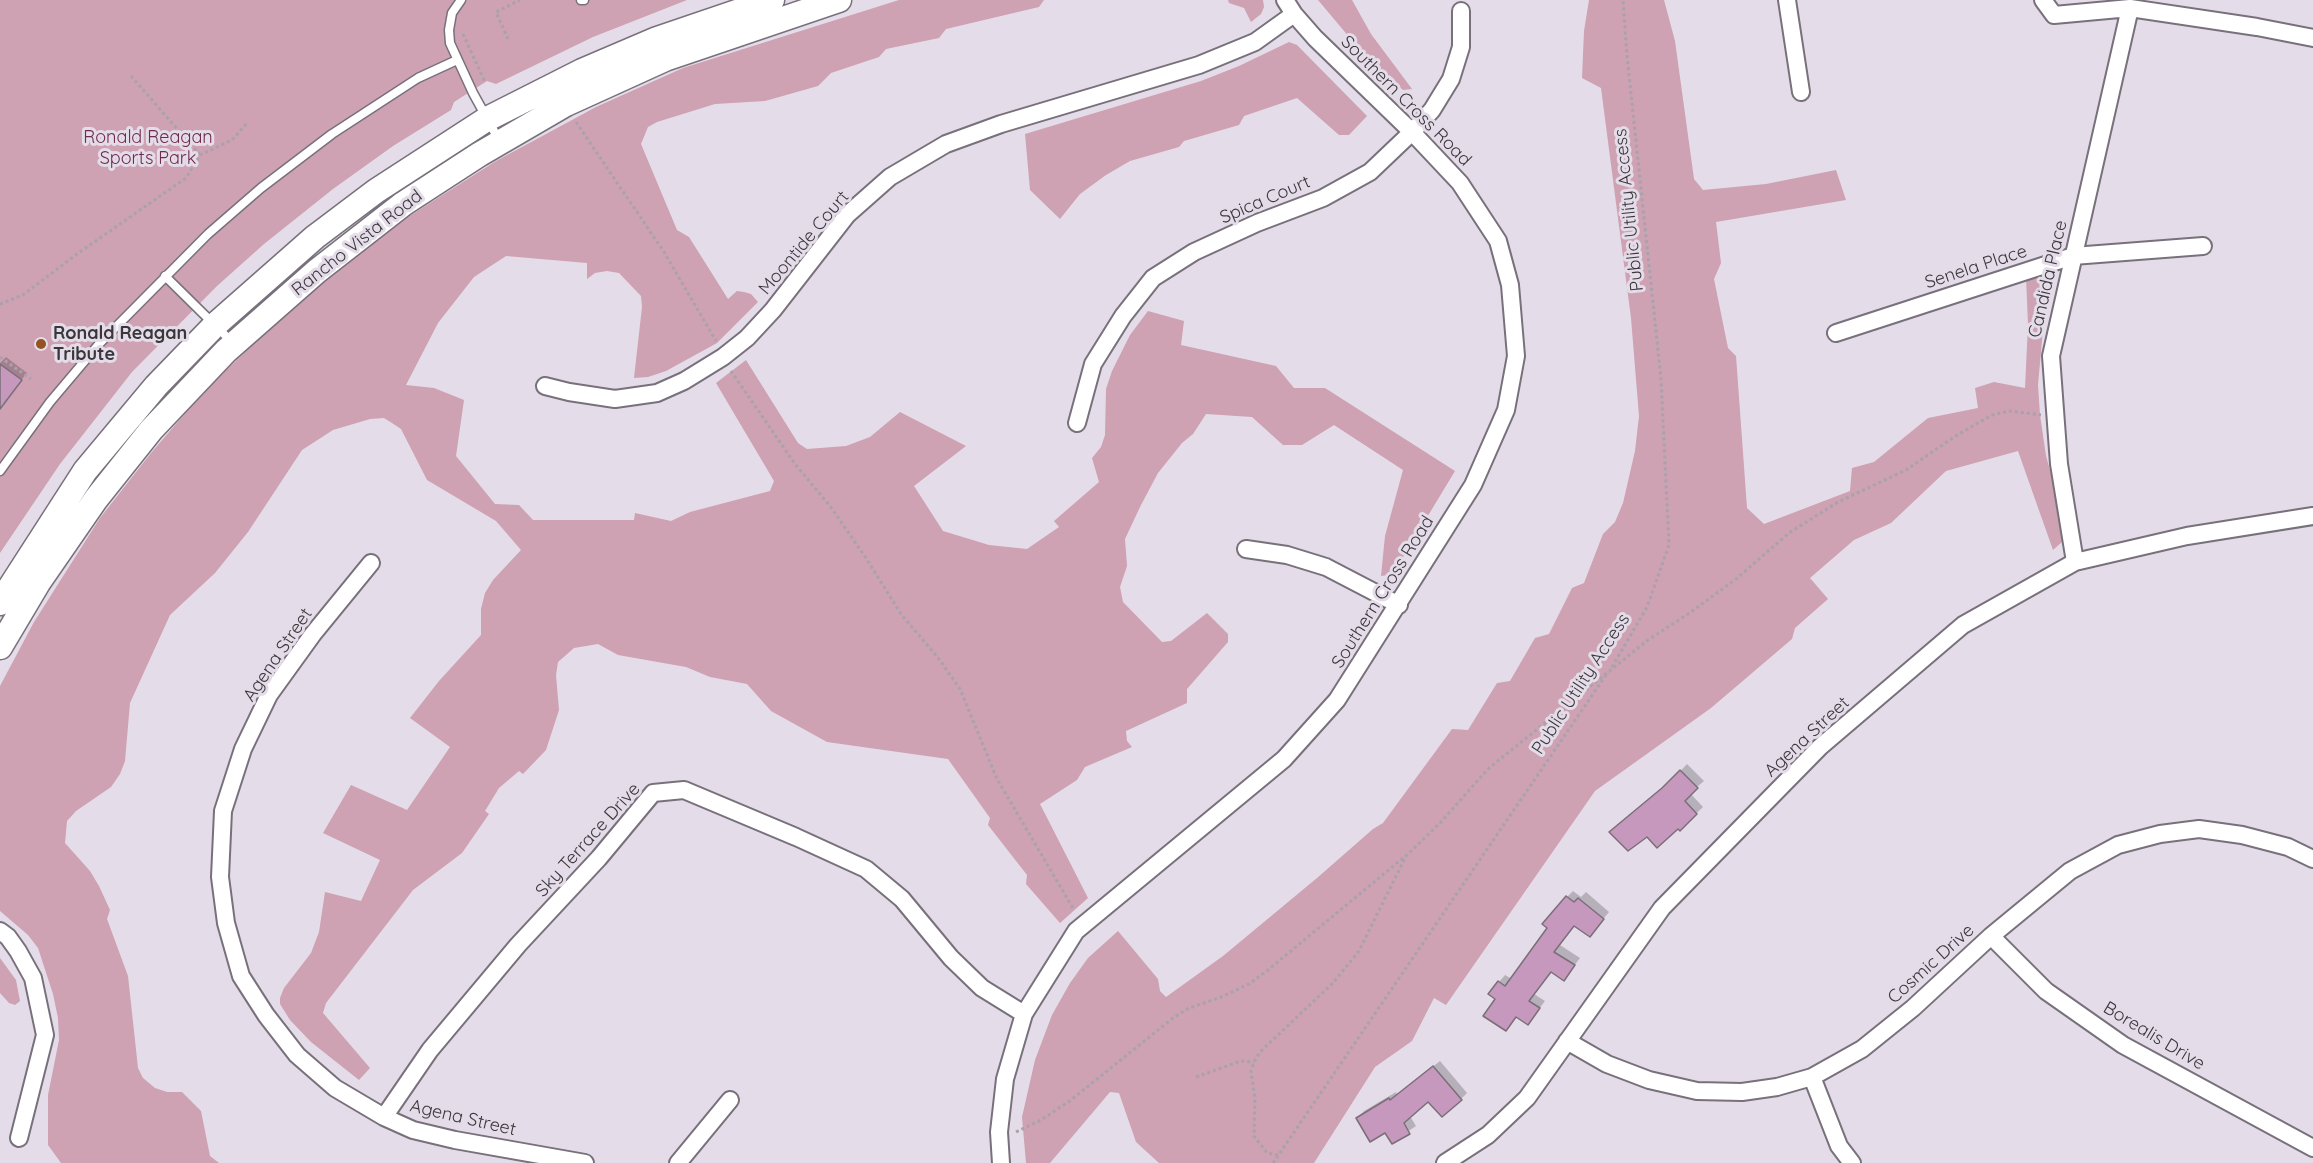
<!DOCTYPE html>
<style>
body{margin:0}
canvas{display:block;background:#e4dce8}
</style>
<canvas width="2313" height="1163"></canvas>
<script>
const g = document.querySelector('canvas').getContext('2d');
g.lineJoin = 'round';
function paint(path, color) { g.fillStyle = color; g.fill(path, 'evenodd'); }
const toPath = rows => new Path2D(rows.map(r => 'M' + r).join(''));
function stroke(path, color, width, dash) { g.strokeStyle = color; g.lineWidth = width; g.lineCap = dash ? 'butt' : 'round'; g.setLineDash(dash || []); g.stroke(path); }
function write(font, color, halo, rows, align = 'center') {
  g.font = font + ' Quicksand,sans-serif'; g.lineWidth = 6; g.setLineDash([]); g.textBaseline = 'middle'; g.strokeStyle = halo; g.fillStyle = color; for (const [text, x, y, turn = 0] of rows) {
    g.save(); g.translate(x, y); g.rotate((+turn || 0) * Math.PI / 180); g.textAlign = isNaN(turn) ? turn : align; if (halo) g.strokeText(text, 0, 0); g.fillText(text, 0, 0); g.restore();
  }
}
paint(toPath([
 [0,0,687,0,593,37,496,84,487,81,454,102,451,110,393,146,333,189,264,244,217,286,132,372,60,464,0,553],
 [899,0,1044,0,1039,7,946,29,939,38,886,49,879,57,831,73,818,86,765,101,715,104,657,122,648,127,641,144,677,230,689,237,728,299,737,291,744,292,751,294,758,302,717,343,666,371,648,377,634,378,642,307,641,296,619,273,607,271,595,273,587,279,587,263,506,256,474,277,438,323,406,385,434,388,464,400,456,456,495,504,519,505,533,520,634,520,635,513,671,521,690,512,770,491,774,481,716,383,746,360,798,443,807,449,846,446,870,437,900,412,966,446,914,486,943,531,989,545,1027,549,1059,527,1054,521,1099,482,1092,458,1101,447,1105,435,1106,389,1112,371,1130,335,1148,311,1184,321,1181,345,1276,366,1294,388,1325,388,1455,471,1394,572,1389,575,1381,576,1385,536,1403,470,1334,425,1302,445,1283,445,1252,417,1206,414,1193,434,1182,443,1158,473,1141,505,1125,539,1127,566,1120,587,1123,602,1162,642,1171,641,1207,613,1228,634,1228,642,1187,689,1187,703,1126,731,1127,741,1132,747,1085,767,1077,780,1040,804,1088,898,1060,923,1026,884,1027,875,988,825,990,818,948,759,827,742,771,711,747,684,710,677,686,667,618,655,598,644,574,648,558,662,556,675,559,710,546,750,523,774,519,771,499,788,485,811,489,814,462,853,413,890,326,1003,323,1013,370,1068,359,1080,311,1042,290,1020,280,1004,280,998,284,988,311,953,319,932,325,892,361,901,380,860,323,833,351,785,407,810,450,747,410,718,439,681,481,635,481,609,485,593,493,580,521,550,496,521,427,480,401,429,392,423,384,418,370,419,333,430,302,450,248,532,215,573,170,615,130,703,125,761,120,774,111,787,76,811,67,821,65,843,90,871,99,886,110,910,107,919,128,976,138,1068,143,1078,155,1088,167,1092,182,1092,201,1111,210,1156,219,1163,61,1163,48,1145,48,1095,59,1040,58,1018,53,994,38,948,28,935,0,911,0,686,34,622,100,518,151,453,206,389,312,289,389,229,496,161,596,107,683,68],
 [1228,0,1263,0,1264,7,1261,14,1251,22,1244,8,1229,3],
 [1318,0,1352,0,1371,34,1412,89,1403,90,1383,72,1360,50],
 [1589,0,1664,0,1675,41,1694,179,1703,190,1766,184,1836,170,1846,200,1716,222,1721,263,1714,279,1728,348,1736,356,1747,508,1764,524,1850,491,1852,468,1874,462,1928,418,1978,408,1975,388,1994,382,2025,388,2028,325,2026,277,2038,276,2044,282,2046,296,2038,385,2040,415,2046,456,2065,523,2065,532,2062,542,2053,550,2018,451,1946,471,1891,523,1854,540,1810,578,1828,599,1795,628,1792,639,1711,708,1595,791,1446,1005,1434,998,1412,1041,1375,1067,1314,1163,1159,1163,1136,1142,1119,1093,1110,1092,1050,1163,1026,1163,1022,1117,1035,1060,1052,1015,1070,983,1088,958,1118,931,1158,979,1160,991,1166,997,1223,956,1317,878,1373,829,1383,823,1452,729,1468,730,1497,683,1510,681,1535,638,1549,634,1572,588,1584,583,1603,534,1615,522,1623,503,1635,451,1639,416,1631,318,1601,88,1582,78,1584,31],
 [1289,42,1297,45,1367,116,1349,135,1339,135,1297,98,1244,116,1239,125,1184,141,1179,147,1130,161,1106,175,1080,194,1060,219,1030,190,1025,134,1201,81,1239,66],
 [0,958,16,980,20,1001,15,1005,9,1003,0,993]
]), '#cea1b3');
paint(toPath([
 [6,357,27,373,7,397,0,392,0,363],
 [1687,764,1704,781,1690,793,1703,807,1680,829,1678,827,1647,835,1670,782],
 [1573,891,1581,897,1586,892,1609,912,1590,935,1575,924,1560,945,1580,958,1564,979,1552,971,1534,994,1545,1001,1528,1023,1517,1016,1505,1029,1497,998,1499,982,1505,975,1512,979,1549,928,1567,897],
 [1440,1061,1467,1093,1461,1099,1429,1100,1410,1116,1416,1126,1392,1142,1385,1131,1358,1118,1364,1111,1396,1092,1397,1095]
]), '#0003');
const building = toPath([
 [0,364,22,380,0,409,0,364],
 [1680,770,1698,788,1685,801,1697,814,1680,831,1678,829,1657,848,1647,837,1628,851,1609,832,1662,788,1680,770],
 [1566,896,1574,902,1578,898,1604,919,1590,937,1574,926,1554,952,1575,965,1564,981,1551,972,1529,1001,1540,1008,1528,1025,1516,1017,1506,1031,1483,1016,1495,999,1488,994,1498,981,1505,986,1547,928,1542,924,1566,896],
 [1433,1066,1462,1100,1442,1117,1428,1102,1404,1123,1410,1134,1392,1144,1385,1133,1370,1142,1356,1118,1389,1098,1390,1100,1433,1066]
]);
paint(building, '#c698bd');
stroke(building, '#7a6f78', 1.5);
const lane = toPath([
 [461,0,452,13,449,30,450,43,473,93,500,142],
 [581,0,584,0],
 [165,276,233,343],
 [0,471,50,402,99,344,208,234,261,188,332,134,418,78,457,60]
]);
const street = toPath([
 [1787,0,1801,92],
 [2043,0,2054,15,2130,8,2257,27,2313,38],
 [1836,333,2073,256,2203,246],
 [545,386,569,392,615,399,657,393,684,381,723,357,747,338,773,310,847,215,890,177,946,144,1001,124,1199,65,1255,42,1294,14],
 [1077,423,1093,364,1123,316,1153,278,1194,252,1257,223,1323,198,1370,172,1412,132,1432,110,1451,79,1461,47,1461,11],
 [1246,549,1287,555,1326,567,1399,605],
 [2075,562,2059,464,2051,356,2130,8],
 [371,563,313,634,269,695,243,749,223,811,220,877,226,923,241,976,266,1015,297,1055,335,1088,384,1117,413,1130,455,1140,585,1163],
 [0,931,8,937,18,951,33,978,45,1035,19,1138],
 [1991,936,2046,991,2123,1045,2313,1148],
 [1567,1041,1607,1064,1649,1080,1697,1091,1742,1092,1777,1087,1812,1077,1862,1049,1913,1008,1991,936,2070,871,2118,845,2160,834,2199,829,2242,835,2288,847,2313,859],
 [1812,1077,1839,1146,1852,1163],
 [384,1117,430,1050,518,945,599,858,653,793,684,790,796,837,866,869,902,899,951,958,982,988,1024,1014],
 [678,1163,730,1100],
 [1001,1163,999,1132,1005,1079,1024,1014,1076,931,1284,759,1337,700,1473,485,1506,410,1516,356,1510,285,1498,241,1460,183,1412,132,1315,38,1294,14,1285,0],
 [1445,1163,1488,1135,1527,1098,1662,908,1820,747,1963,625,2075,562,2187,536,2313,516]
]);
const secondary = toPath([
 [0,603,85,471,156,386,215,325,315,237,376,191,487,119,582,71,657,39,772,0],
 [0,647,38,583,96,499,151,430,226,351,317,271,403,204,480,154,566,104,665,59,839,0]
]);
stroke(lane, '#78717c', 11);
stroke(street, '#78717c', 20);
stroke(secondary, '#78717c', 27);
stroke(toPath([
 [463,34,485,82],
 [508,39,496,12,520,0],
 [131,76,200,155],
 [576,122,664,252,716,341],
 [0,304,23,295,77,254,186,178,200,155,232,140,248,122],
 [0,357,31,379],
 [731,371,795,464,830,506,866,558,901,614,939,659,960,689,997,779,1074,910],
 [1612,667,1647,607,1669,545,1661,379,1627,56,1623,0],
 [1196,1077,1241,1061,1254,1062],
 [1016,1132,1041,1120,1071,1100,1173,1018,1189,1008,1219,998,1249,984,1268,970,1409,853,1440,823,1489,768,1648,640,1691,612,1736,579,1789,533,1838,502,1906,470,1954,437,1992,415,2009,411,2041,415],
 [1278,1155,1267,1153,1254,1136,1255,1099,1251,1071,1254,1062,1260,1052,1333,983,1359,951,1406,856],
 [1273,1163,1608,672]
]), '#a9a2ac', 3, [3, 3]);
stroke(lane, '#fff', 8);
stroke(street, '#fff', 16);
stroke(secondary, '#fff', 24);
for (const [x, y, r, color] of [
 [41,344,6,"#955223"]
]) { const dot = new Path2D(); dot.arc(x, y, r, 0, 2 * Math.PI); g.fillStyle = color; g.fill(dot); stroke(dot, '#e4dce8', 2); }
write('18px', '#3a373c', '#e4dce8', [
 ["Southern Cross Road",1406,101,45],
 ["Spica Court",1265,200,-23],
 ["Public Utility Access",1629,210,-96],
 ["Rancho Vista Road",357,243,-38],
 ["Moontide Court",804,243,-50],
 ["Senela Place",1976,267,-18],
 ["Candida Place",2048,279,-77],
 ["Southern Cross Road",1383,592,-58],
 ["Agena Street",278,655,-56],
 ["Public Utility Access",1581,684,-57],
 ["Agena Street",1807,737,-43],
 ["Sky Terrace Drive",588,840,-48],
 ["Cosmic Drive",1931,964,-42],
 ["Borealis Drive",2154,1036,31],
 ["Agena Street",463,1118,13]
]);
write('18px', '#6f2b4b', '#e4dce8', [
 ["Ronald Reagan",148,138],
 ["Sports Park",148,159]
]);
write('bold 18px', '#3a373c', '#e4dce8', [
 ["Ronald Reagan",53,334],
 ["Tribute",53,355]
], 'left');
</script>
